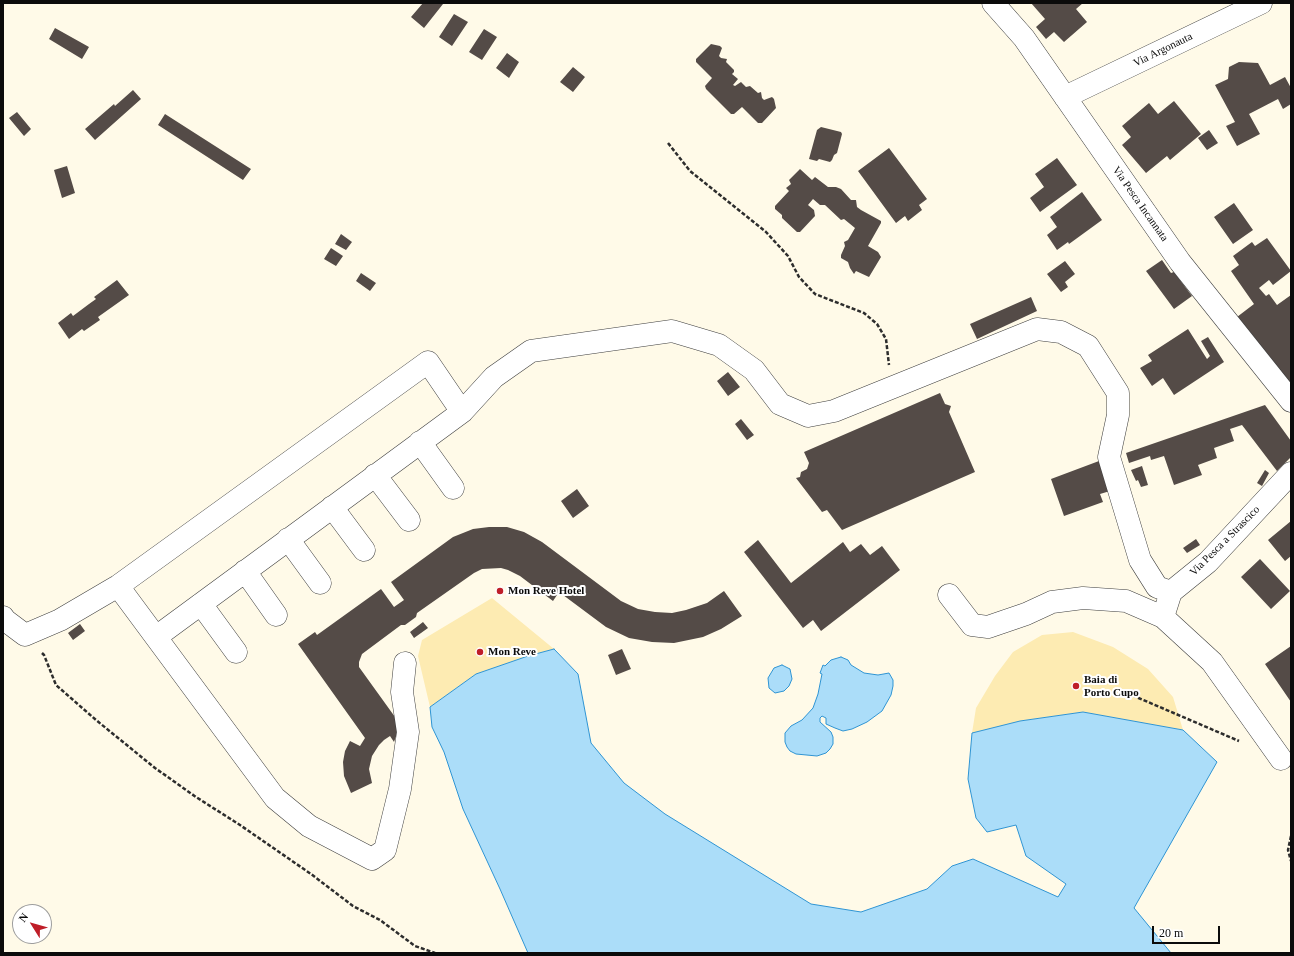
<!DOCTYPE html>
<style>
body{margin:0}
#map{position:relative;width:1294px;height:956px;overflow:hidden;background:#fffae8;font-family:Georgia,serif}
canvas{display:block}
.frame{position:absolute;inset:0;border:4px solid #0b0b0b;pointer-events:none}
.north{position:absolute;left:12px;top:904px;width:40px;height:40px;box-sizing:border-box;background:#fff;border:1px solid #9d9d9d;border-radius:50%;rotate:307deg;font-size:11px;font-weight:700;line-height:16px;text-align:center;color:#0b0b0b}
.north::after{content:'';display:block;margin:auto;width:14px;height:18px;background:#bf1e28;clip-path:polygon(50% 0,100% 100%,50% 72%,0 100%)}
.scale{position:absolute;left:1152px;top:926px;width:68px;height:18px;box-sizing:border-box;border:2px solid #0b0b0b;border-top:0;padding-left:5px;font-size:12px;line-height:14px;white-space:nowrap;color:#0b0b0b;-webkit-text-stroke:3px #fff;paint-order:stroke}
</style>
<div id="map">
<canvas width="1294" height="956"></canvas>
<div class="frame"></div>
<div class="north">N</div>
<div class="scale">20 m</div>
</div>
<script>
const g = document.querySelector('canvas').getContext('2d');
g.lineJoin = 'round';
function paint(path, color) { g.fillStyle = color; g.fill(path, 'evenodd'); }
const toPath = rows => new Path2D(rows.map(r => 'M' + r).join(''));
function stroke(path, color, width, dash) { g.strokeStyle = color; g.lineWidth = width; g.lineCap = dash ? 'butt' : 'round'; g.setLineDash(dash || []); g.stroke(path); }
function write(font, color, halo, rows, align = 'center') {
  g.font = font + ' Georgia,serif'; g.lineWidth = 4; g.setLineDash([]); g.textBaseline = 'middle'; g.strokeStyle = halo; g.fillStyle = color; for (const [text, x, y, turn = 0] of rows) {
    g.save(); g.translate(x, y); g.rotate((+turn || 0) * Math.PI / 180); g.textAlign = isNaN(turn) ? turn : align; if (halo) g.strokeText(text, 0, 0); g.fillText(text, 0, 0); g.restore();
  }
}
paint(toPath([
 [492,598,554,649,528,656,476,674,430,707,418,656,422,640],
 [1073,632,1113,647,1148,669,1173,697,1183,730,1083,712,1020,721,972,733,976,708,995,676,1013,652,1042,635]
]), '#fdebb2');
const water = toPath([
 [554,649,578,674,591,743,624,783,665,814,811,904,861,912,927,889,952,866,973,859,1058,897,1066,884,1026,856,1016,825,987,832,976,818,968,779,972,733,1020,721,1083,712,1183,730,1217,762,1134,908,1171,953,528,953,500,889,463,809,444,752,432,727,430,707,476,674,528,656,554,649],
 [841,657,848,660,851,665,864,673,878,675,889,673,893,680,893,686,891,695,882,711,867,722,852,729,843,731,835,728,826,724,826,718,822,716,820,718,820,722,831,732,833,737,833,744,830,749,826,753,817,756,796,754,790,751,787,747,785,742,785,733,791,726,802,720,813,708,818,694,822,674,820,673,823,665,825,666,831,660,841,657],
 [782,665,790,669,792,679,789,686,784,691,775,693,769,688,768,678,774,668,782,665]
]);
paint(water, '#abddf9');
stroke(water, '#2f94d3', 1);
paint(toPath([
 [423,3,441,3,443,4,424,28,411,17],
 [1031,3,1083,3,1076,9,1087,22,1064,42,1054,32,1046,39,1036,27,1045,19],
 [454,14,468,22,452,46,439,37],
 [55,28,89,47,82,59,49,39],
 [484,29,497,37,482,60,469,52],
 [711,44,720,46,722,48,719,56,721,58,727,59,726,62,734,70,734,72,732,74,738,79,733,85,735,86,741,82,746,87,750,86,758,93,761,92,762,98,764,100,772,97,774,99,776,108,762,123,758,123,742,107,734,114,731,114,706,89,705,86,712,78,696,62,696,59],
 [507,53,519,62,509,78,496,68],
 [1239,62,1258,63,1270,85,1285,77,1291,88,1291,104,1283,109,1278,99,1249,114,1260,134,1237,146,1226,126,1235,122,1215,85,1228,79,1229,67],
 [573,67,585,77,573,92,560,82],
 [133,90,141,99,95,140,85,129,114,104,115,106],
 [1174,101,1201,134,1170,160,1167,156,1146,173,1122,145,1131,137,1122,126,1149,103,1158,114],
 [17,112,31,129,24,136,9,118],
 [165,114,251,169,243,180,158,125],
 [821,127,841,132,842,134,837,153,834,155,832,160,830,162,819,159,817,161,809,159,817,130],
 [1209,130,1218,143,1207,150,1198,138],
 [889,148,927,199,919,205,922,210,908,221,905,216,896,223,858,171],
 [1057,158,1077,185,1040,212,1030,198,1044,187,1035,174],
 [67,166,75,193,62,198,54,170],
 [800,169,812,180,815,177,828,187,836,187,841,189,851,200,856,200,857,207,861,210,881,221,881,223,868,246,878,252,881,257,869,277,856,271,854,274,850,268,848,262,841,258,841,255,845,246,844,242,848,240,855,228,844,219,841,220,825,205,820,205,813,199,808,205,814,210,815,216,800,232,797,232,782,218,782,215,775,209,775,206,789,191,786,188,791,184,789,180],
 [1082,192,1102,220,1069,244,1068,242,1057,250,1047,235,1057,227,1050,217],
 [1234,203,1253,230,1233,244,1214,217],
 [341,234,352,242,346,250,335,244],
 [1267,238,1291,271,1273,285,1269,280,1259,288,1266,296,1269,294,1277,305,1291,295,1291,397,1237,317,1254,304,1231,271,1239,265,1233,256,1252,242,1255,246],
 [331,248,343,256,336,266,324,259],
 [1162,260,1171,273,1174,272,1192,296,1174,309,1146,271],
 [1065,261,1075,274,1065,282,1068,287,1061,292,1047,274],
 [361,273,376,283,370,291,356,281],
 [117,280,129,295,98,317,100,320,84,331,82,329,69,339,58,323,71,313,73,316,89,304,96,299,94,297],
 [1031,297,1037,311,977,339,970,324],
 [1188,329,1207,359,1210,356,1201,341,1208,337,1224,362,1174,395,1163,378,1152,386,1140,368,1152,361,1148,355],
 [728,372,740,387,728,396,717,381],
 [940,393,945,404,951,406,949,412,975,472,842,530,827,510,822,512,796,478,800,477,801,472,807,469,809,463,804,452],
 [1265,405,1291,441,1291,457,1277,471,1242,425,1230,429,1234,441,1214,448,1217,458,1198,465,1202,475,1174,485,1164,456,1151,460,1150,456,1129,463,1126,453],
 [741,419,754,435,747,440,735,424],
 [1099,461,1110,491,1100,494,1103,502,1064,516,1051,479],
 [1142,466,1148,485,1141,487,1138,480,1136,481,1131,470],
 [1265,470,1269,473,1262,486,1257,483],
 [577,489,589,506,573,518,561,501],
 [1291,521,1291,556,1285,561,1268,540],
 [489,527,507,527,524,532,542,542,621,601,638,609,655,612,672,613,686,610,707,603,724,591,742,616,721,629,703,637,674,643,652,642,629,638,606,627,559,592,553,601,520,576,508,570,501,568,482,569,474,573,417,613,416,617,405,625,401,625,362,654,359,662,359,667,395,717,398,731,394,742,390,736,384,740,379,745,372,756,369,769,372,783,351,793,344,776,343,762,345,751,350,741,360,746,365,738,298,644,315,632,317,635,381,589,394,607,404,600,391,582,453,537,473,529],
 [1196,539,1200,545,1187,553,1183,548],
 [758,540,791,583,843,542,850,552,861,544,870,555,882,546,900,570,821,631,813,620,803,628,744,552],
 [1260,559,1290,591,1271,609,1241,577],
 [423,622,428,628,414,638,410,632],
 [80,624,85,631,73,640,68,633],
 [1291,646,1291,702,1265,664],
 [622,649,631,669,616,675,608,655]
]), '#544b47');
const minor = toPath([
 [993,3,1024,38,1180,262,1291,401],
 [1065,97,1261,3],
 [420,442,453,488],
 [375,475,409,520],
 [332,507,364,550],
 [288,539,320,583],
 [245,571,276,615],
 [118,586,275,798,309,826,372,859,385,850,400,789,408,732,402,692,405,663],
 [949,595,972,625,988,627,1026,614,1052,602,1083,598,1126,601,1163,617],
 [201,604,236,652],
 [3,617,5,620,25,635,60,620,118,586,428,362,462,412],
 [156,637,462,412,494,377,531,351,672,331,719,345,754,370,780,404,808,416,834,411,1037,329,1061,332,1088,346,1118,393,1118,415,1109,457,1140,560,1157,587,1171,592],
 [1281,759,1212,662,1163,617,1171,592,1208,562,1291,473]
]);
stroke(minor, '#3e3e3e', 23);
stroke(toPath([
 [668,143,690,171,766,232,788,256,799,277,815,294,864,313,877,324,886,339,889,365],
 [42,653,44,655,56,685,96,720,155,768,196,797,240,825,311,874,353,906,380,920,415,946,435,953],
 [1127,693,1239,741],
 [1291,836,1288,850,1291,861]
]), '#2d2d2d', 2.5, [4, 2]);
stroke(minor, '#fff', 22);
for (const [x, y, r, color] of [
 [500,591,4,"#bf1e28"],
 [480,652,4,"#bf1e28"],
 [1076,686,4,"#bf1e28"]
]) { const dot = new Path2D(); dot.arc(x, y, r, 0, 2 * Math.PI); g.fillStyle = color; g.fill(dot); stroke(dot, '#fff', 1.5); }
write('11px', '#0b0b0b', '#fff', [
 ["Via Argonauta",1163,50,-26],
 ["Via Pesca Incannata",1140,204,55],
 ["Via Pesca a Strascico",1225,541,-45]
]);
write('bold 11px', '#0b0b0b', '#fff', [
 ["Mon Reve Hotel",508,591],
 ["Mon Reve",488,652],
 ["Baia di",1084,680],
 ["Porto Cupo",1084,693]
], 'left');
</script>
